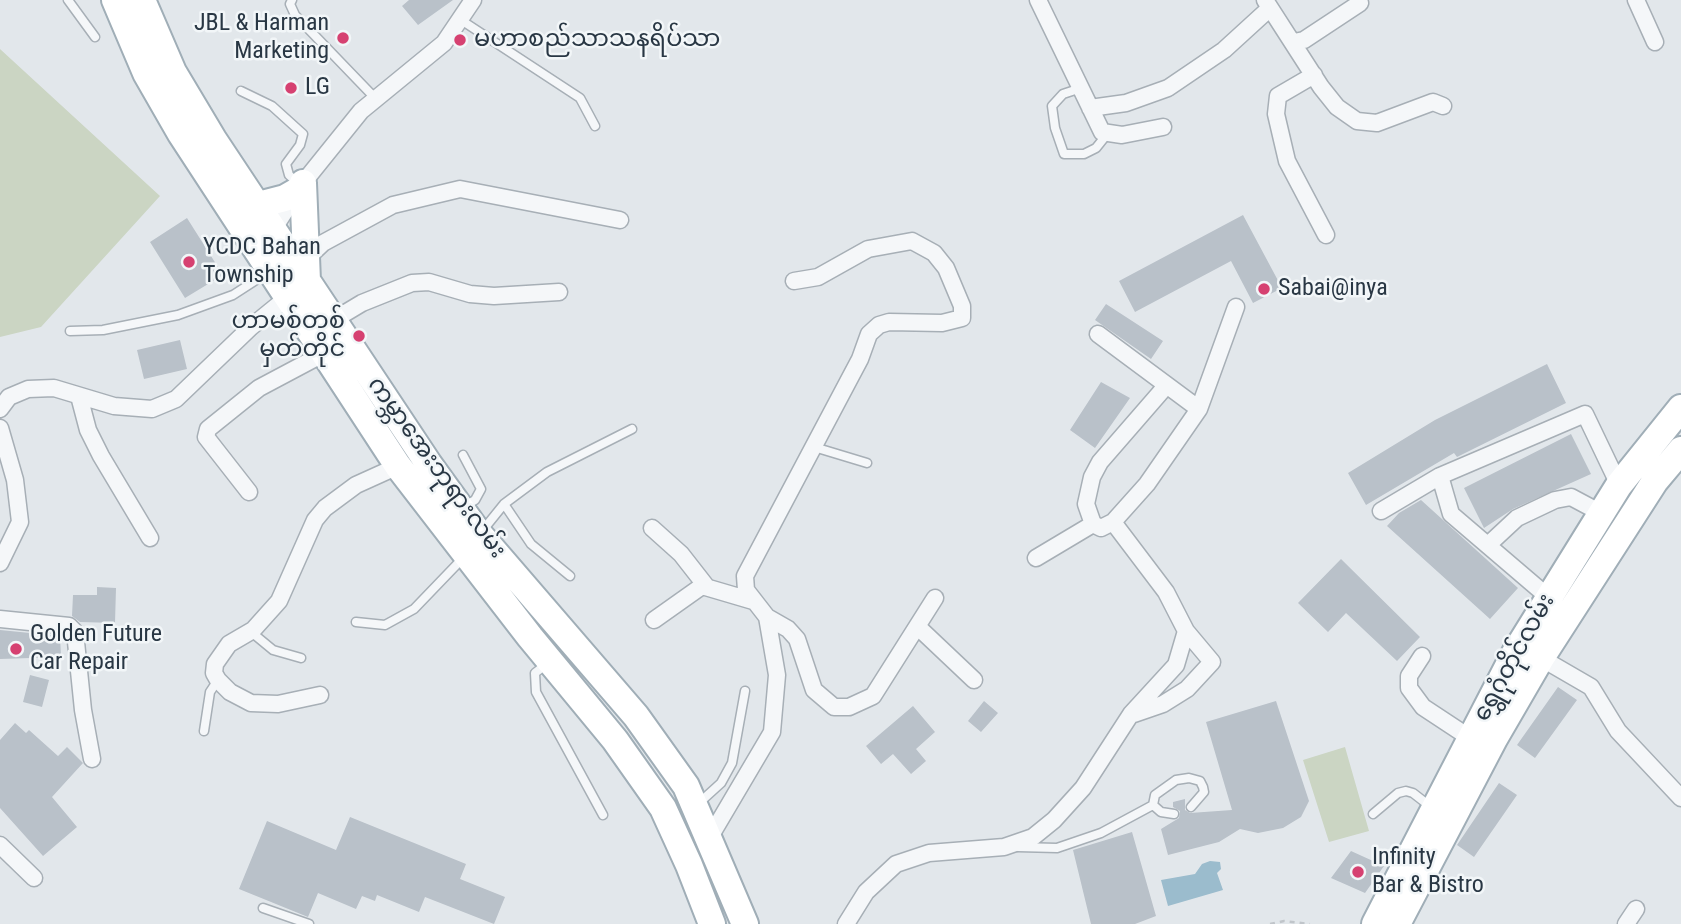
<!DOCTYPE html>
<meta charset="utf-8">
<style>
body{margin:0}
canvas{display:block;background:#e2e7eb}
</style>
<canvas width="1681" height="924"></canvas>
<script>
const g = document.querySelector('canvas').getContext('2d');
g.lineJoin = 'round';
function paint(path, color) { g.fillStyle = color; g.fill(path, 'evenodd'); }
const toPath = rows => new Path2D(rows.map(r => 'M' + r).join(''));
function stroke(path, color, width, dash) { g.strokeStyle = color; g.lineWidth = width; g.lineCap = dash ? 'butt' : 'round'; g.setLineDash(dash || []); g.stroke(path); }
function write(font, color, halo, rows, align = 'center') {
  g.font = font + ' "Roboto Condensed","Noto Sans Myanmar",sans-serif'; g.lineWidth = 5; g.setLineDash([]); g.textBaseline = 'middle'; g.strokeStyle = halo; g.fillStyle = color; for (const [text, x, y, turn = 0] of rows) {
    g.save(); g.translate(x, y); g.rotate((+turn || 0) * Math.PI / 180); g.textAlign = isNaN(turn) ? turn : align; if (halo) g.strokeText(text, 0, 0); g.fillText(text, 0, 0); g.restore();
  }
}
paint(toPath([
 [0,49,160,196,41,327,0,337],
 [1345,747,1369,831,1329,842,1303,760]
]), '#cbd5c3');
paint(toPath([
 [1210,861,1220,862,1221,869,1217,873,1223,890,1168,906,1161,880,1195,874,1202,864]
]), '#9bbccd');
paint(toPath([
 [409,0,453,0,418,25,402,6],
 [1243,215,1282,288,1253,303,1231,261,1135,312,1119,281],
 [187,218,223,275,185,298,150,242],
 [1106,304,1163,341,1151,359,1095,320],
 [180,340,187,369,144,379,137,350],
 [1547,364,1566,403,1457,457,1454,453,1366,505,1348,473,1435,420],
 [1101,382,1130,398,1095,448,1070,430],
 [1571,434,1591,474,1513,509,1484,528,1464,488],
 [1421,500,1518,588,1490,619,1387,526,1399,513],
 [1341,559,1420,637,1397,661,1346,613,1328,632,1298,603],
 [97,587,116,588,115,623,80,622,72,616,73,595,97,595],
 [0,630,60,636,61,657,0,659],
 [30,675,49,680,42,707,23,702],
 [1558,687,1577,700,1535,758,1517,745],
 [984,701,998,713,981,732,968,721],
 [1276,701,1309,801,1301,817,1283,828,1258,833,1240,829,1219,842,1168,855,1161,829,1179,818,1180,811,1173,807,1173,802,1185,799,1185,810,1190,813,1232,810,1206,722],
 [913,706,935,732,916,749,926,761,911,774,893,754,881,764,866,746],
 [15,723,26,733,29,730,58,756,67,747,83,763,52,797,77,827,43,856,0,808,0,740],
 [1499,783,1517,795,1474,857,1457,845],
 [350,817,466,864,460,879,505,897,494,924,425,897,419,912,377,895,375,901,362,896,356,909,318,893,308,917,239,889,267,821,336,850],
 [1132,832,1156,916,1135,924,1091,924,1073,850],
 [1351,851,1384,866,1365,893,1331,878]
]), '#b9c1c9');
const service = toPath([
 [68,0,95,37],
 [292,0,290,4,295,15,374,97],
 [461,20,580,98,595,126],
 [1081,88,1063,94,1052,106,1055,128,1064,154,1084,154,1096,148,1108,133],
 [241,91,272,106,303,134,300,145,286,164,289,175,299,184],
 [70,331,103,330,178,315,233,295,267,273],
 [814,447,867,463],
 [504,504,531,544,570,576],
 [463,507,475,500,481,489,463,455],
 [483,530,504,504,547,472,632,429],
 [356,622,385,625,414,609,464,557],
 [250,631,273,650,301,658],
 [548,663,535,673,536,692,603,815],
 [204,731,210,692,218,680],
 [699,803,721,783,732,763,745,691],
 [1153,805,1161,812,1174,814],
 [1373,814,1398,793,1406,791,1413,793,1431,807],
 [1018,847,1057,848,1101,833,1153,805,1155,795,1176,780,1189,778,1200,781,1203,787,1204,792,1191,807],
 [263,908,309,924]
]);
const minor = toPath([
 [1038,0,1102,132,1122,135,1163,127],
 [1265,0,1321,87,1337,107,1357,121,1377,123,1433,102,1443,106],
 [1636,0,1655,42],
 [1294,42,1304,40,1360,3],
 [1314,75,1278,96,1276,114,1287,161,1326,235],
 [1090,108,1126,103,1168,88,1224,50,1270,8],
 [271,233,303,183,361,111,444,43,473,0],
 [306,259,323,243,393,205,460,189,620,220],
 [794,281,818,277,868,249,912,241,934,253,946,268,962,306,962,318,942,323,889,322,879,325,869,334,860,359,745,576,746,590,767,617,788,629,797,639,814,690,834,707,849,707,873,696,935,598],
 [332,321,362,303,412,283,429,282,470,294,494,296,559,292],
 [1098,334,1199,409],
 [1166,386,1100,462,1092,477,1086,504,1093,524,1101,528,1113,522,1147,484,1199,409,1236,307],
 [79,396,88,430,101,456,150,538],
 [0,409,9,397,28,389,54,388,114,406,152,409,176,399,251,327,294,292],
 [0,428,15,480,20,522,0,563],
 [1440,476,1451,514,1554,602],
 [249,492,206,437,208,429,259,388,323,354],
 [1381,511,1440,476,1585,414,1619,485],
 [1113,522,1166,592,1186,631,1212,662,1187,689,1163,704,1134,714],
 [652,528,681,554,706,586],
 [1488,545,1517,518,1555,500,1571,497,1601,513],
 [1036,558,1093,524],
 [0,619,69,626,75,632,83,710,92,759],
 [654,620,702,586,753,601],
 [919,628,974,680],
 [1422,656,1409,676,1409,688,1423,707,1470,738],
 [1541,658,1591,687,1618,731,1681,798],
 [320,695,278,704,251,703,230,692,218,680,214,673,215,664,229,644,253,630,279,601,315,520,325,508,356,485,398,466],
 [710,837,772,732,777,675,767,617],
 [0,845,34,878],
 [846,924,866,892,896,864,929,853,1004,847,1033,837,1054,820,1083,788,1131,714,1176,665,1186,631],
 [1626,924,1636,909]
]);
const primary = toPath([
 [115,0,146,73,181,134,398,466,530,637,615,740,663,808,689,865,712,924],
 [142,0,173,72,213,139,428,463,480,535,636,716,686,786,745,924],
 [303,183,307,281],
 [258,205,285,198,299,190],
 [1375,924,1516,651,1619,485,1681,408],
 [1397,924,1494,739,1541,658,1655,481,1681,450]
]);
stroke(service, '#a7afb6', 11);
stroke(minor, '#a7afb6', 19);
stroke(primary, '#a0aeb7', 30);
stroke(toPath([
 [1270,924,1284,921,1310,924]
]), '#c0c5ca', 2.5, [5, 5]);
stroke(service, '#f5f7f9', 8);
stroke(minor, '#f5f7f9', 16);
stroke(primary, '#fff', 26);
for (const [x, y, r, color] of [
 [343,38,7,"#d64171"],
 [460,40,7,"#d64171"],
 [291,88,7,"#d64171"],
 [189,262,7,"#d64171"],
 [1264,289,7,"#d64171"],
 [359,336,7,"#d64171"],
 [16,649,7,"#d64171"],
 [1358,872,7,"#d64171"]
]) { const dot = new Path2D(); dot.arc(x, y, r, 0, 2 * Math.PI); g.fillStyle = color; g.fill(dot); stroke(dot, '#f2f6f8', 2.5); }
write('24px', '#293744', '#f2f6f8', [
 ["JBL & Harman",329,24,"right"],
 ["Marketing",329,52,"right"],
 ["မဟာစည်သာသနရိပ်သာ",474,40],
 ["LG",305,88],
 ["YCDC Bahan",203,248],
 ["Township",203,276],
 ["Sabai@inya",1278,289],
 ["ဟာမစ်တစ်",345,322,"right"],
 ["မှတ်တိုင်",345,350,"right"],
 ["Golden Future",30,635],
 ["Car Repair",30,663],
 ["Infinity",1372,858],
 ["Bar & Bistro",1372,886]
], 'left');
write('24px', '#293744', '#f2f6f8', [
 ["ကမ္ဘာအေးဘုရားလမ်း",436,468,54],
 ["ရွှေဂုံတိုင်လမ်း",1515,658,-61]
]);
</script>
